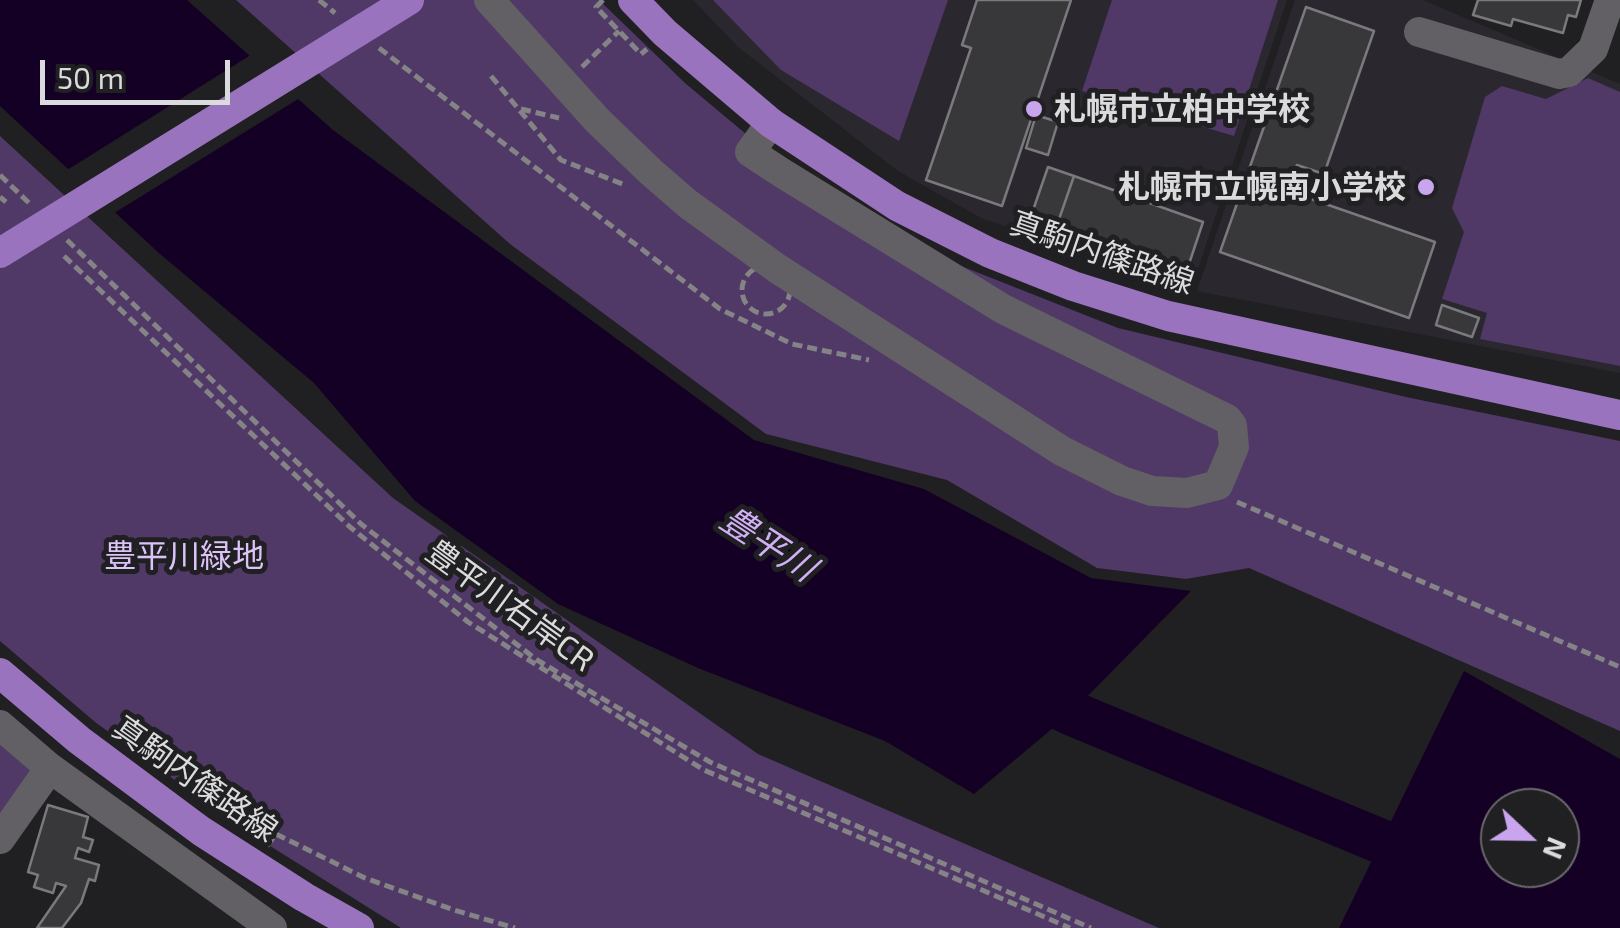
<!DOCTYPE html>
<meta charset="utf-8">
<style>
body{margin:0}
#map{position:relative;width:1620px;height:928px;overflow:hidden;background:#201f22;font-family:"Exo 2",sans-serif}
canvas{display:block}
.north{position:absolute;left:1480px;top:788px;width:100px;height:100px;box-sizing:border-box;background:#201f22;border:2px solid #6b6a6c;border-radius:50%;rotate:112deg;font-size:28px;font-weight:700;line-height:40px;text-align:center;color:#dbdadc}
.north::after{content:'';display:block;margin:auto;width:35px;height:45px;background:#c9a5ee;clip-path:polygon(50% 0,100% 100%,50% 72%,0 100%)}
.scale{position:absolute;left:40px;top:60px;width:190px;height:45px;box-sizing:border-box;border:5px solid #dbdadc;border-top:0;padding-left:12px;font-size:30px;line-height:35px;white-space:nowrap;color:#dbdadc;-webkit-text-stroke:8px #201f22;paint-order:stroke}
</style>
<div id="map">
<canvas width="1620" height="928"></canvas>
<div class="north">N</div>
<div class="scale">50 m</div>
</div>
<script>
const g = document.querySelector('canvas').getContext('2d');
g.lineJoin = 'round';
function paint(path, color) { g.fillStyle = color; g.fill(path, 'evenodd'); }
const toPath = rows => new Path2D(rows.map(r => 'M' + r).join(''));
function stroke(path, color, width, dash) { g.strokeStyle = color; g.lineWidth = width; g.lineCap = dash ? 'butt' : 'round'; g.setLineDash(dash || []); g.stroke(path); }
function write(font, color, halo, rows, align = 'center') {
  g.font = font + ' "Exo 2","Noto Sans JP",sans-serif'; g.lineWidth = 10; g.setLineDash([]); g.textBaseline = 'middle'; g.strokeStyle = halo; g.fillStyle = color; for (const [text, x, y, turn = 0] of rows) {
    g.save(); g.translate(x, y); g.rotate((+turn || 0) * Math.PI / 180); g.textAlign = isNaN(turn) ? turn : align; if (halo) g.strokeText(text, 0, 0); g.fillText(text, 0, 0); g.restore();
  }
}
paint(toPath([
 [693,0,1287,0,1192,287,983,219,898,171,738,47],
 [1295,0,1423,0,1620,84,1620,373,1197,291]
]), '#2b272f');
paint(toPath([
 [236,0,599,0,685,83,789,170,941,258,1118,328,1406,397,1620,441,1620,731,1249,568,1186,579,1097,568,947,480,766,434,510,244],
 [713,0,948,0,899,141,781,70],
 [1112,0,1278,0,1234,136,1082,91],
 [1588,78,1620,92,1620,366,1480,339,1487,313,1442,299,1464,232,1452,208,1485,97,1502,86,1546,99],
 [0,136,393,498,758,754,1159,928,401,928,235,824,95,722,0,641],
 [0,741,31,766,33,776,0,823]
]), '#503867');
paint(toPath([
 [0,0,187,0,333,130,754,440,924,489,1091,578,1191,591,1071,713,974,794,885,741,698,668,558,604,415,501,314,383,160,254,0,106],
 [1464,671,1620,759,1620,928,1339,928],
 [1560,808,1560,868,1500,868,1500,808]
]), '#140024');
paint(toPath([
 [254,53,303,96,111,215,64,172]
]), '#201f22');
stroke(toPath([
 [1019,686,1071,713,1438,865]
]), '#140024', 45);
const building = toPath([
 [977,0,1071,0,1002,206,926,180,971,48,962,45,977,0],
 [1478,0,1581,0,1576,17,1568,15,1563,33,1513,19,1511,26,1473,15,1478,0],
 [1306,7,1374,31,1324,174,1297,165,1288,191,1435,242,1409,318,1220,252,1306,7],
 [1036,115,1058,122,1048,155,1026,148,1036,115],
 [1048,167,1074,176,1056,228,1030,219,1048,167],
 [1074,176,1203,222,1186,273,1056,228,1074,176],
 [1442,305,1479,318,1472,337,1436,325,1442,305],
 [48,805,88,817,83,837,93,840,89,852,78,848,75,858,99,865,95,881,89,879,81,903,62,928,37,928,66,886,56,883,53,893,34,887,38,875,28,872,48,805]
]);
paint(building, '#38373a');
stroke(building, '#7b797d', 2.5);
stroke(toPath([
 [319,0,335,13],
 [603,0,596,7,641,54,647,49],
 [379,48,720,309,792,344,869,360],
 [582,67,619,31],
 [491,76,561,160,625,185],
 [521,109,559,118],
 [0,175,30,204],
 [0,197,6,202],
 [67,240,361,524,537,660,710,762,1091,928],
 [64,256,350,527,468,622,704,770,1070,928],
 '742 290a24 24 0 1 1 48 0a24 24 0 1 1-48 0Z',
 [1237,502,1620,667],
 [267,846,276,834,365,878,454,910,515,928]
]), '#848386', 5, [10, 5]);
stroke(toPath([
 [489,0,597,120,651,172,688,204,778,269,1062,451,1122,481,1152,491,1187,493,1218,485,1234,447,1232,425,1227,419,1003,309,782,173,750,152,771,123],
 [1419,32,1559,74,1569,72,1593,49,1610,0],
 [0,725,50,768,272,928],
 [0,839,50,768]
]), '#626064', 30);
stroke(toPath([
 [633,0,665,33,771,123,897,206,990,253,1073,286,1168,316,1620,415],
 [0,253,409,0],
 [0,673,79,740,201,831,304,897,359,928]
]), '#9973bd', 30);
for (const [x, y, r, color] of [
 [1034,109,10,"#c9a5ee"],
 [1426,187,10,"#c9a5ee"]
]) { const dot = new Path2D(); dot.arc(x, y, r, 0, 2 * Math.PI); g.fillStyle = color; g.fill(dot); stroke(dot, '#201f22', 4); }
write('bold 32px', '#dbdadc', '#201f22', [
 ["札幌市立柏中学校",1054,109],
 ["札幌市立幌南小学校",1406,187,"right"]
], 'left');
write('32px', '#dbdadc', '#201f22', [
 ["真駒内篠路線",1102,253,19],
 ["豊平川右岸CR",510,606,36],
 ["真駒内篠路線",195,779,35]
]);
write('32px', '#dbc2f7', '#201f22', [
 ["豊平川緑地",184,556]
]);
write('italic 35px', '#d1aff5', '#201f22', [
 ["豊平川",768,544,33]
]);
</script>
